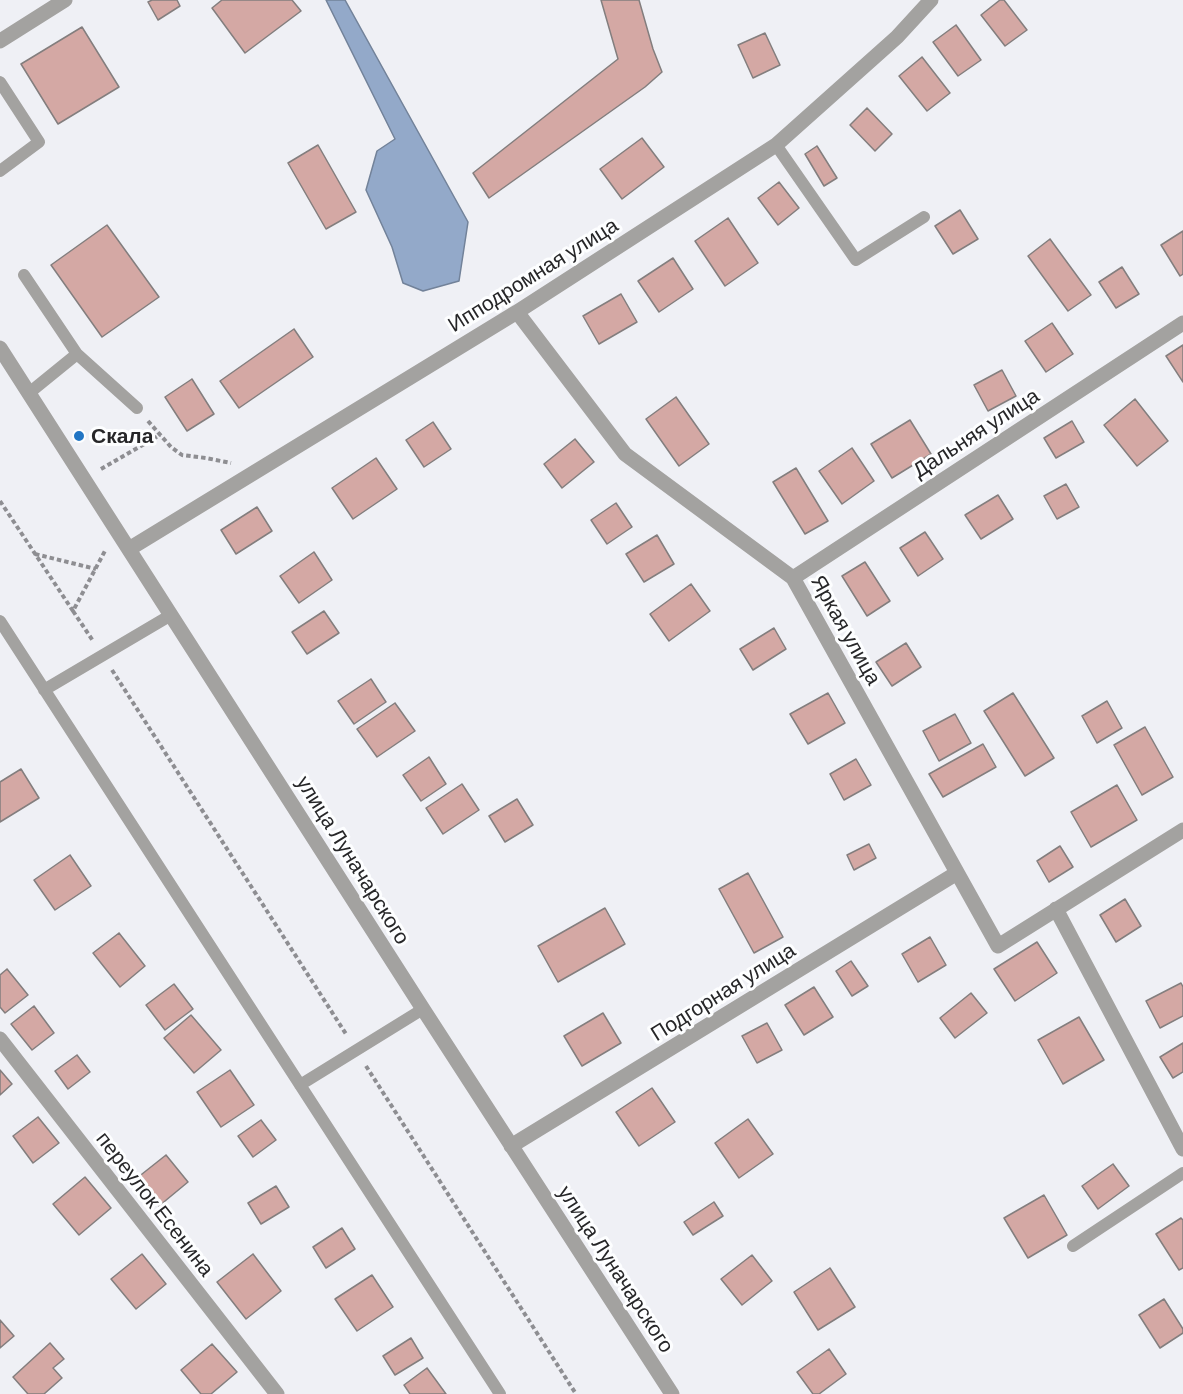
<!DOCTYPE html>
<meta charset="utf-8">
<style>
body{margin:0}
canvas{display:block;background:#eff0f5}
</style>
<canvas width="1183" height="1394"></canvas>
<script>
const g = document.querySelector('canvas').getContext('2d');
g.lineJoin = 'round';
function paint(path, color) { g.fillStyle = color; g.fill(path, 'evenodd'); }
const toPath = rows => new Path2D(rows.map(r => 'M' + r).join(''));
function stroke(path, color, width, dash) { g.strokeStyle = color; g.lineWidth = width; g.lineCap = dash ? 'butt' : 'round'; g.setLineDash(dash || []); g.stroke(path); }
function write(font, color, halo, rows, align = 'center') {
  g.font = font + ' Barlow,sans-serif'; g.lineWidth = 6; g.setLineDash([]); g.textBaseline = 'middle'; g.strokeStyle = halo; g.fillStyle = color; for (const [text, x, y, turn = 0] of rows) {
    g.save(); g.translate(x, y); g.rotate((+turn || 0) * Math.PI / 180); g.textAlign = isNaN(turn) ? turn : align; if (halo) g.strokeText(text, 0, 0); g.fillText(text, 0, 0); g.restore();
  }
}
const water = toPath([
 [326,0,345,0,468,222,459,281,423,291,403,283,392,247,366,190,377,151,395,139,326,0]
]);
paint(water, '#93a9c9');
stroke(water, '#728299', 1.5);
const building = toPath([
 [152,0,177,0,180,6,158,20,148,2,152,0],
 [222,0,292,0,301,11,245,53,212,8,222,0],
 [601,0,639,0,653,49,662,72,645,87,489,198,473,173,618,59,601,0],
 [1000,0,1004,0,1027,30,1005,46,981,15,1000,0],
 [956,25,981,60,958,76,933,42,956,25],
 [82,27,119,87,58,124,21,64,82,27],
 [765,33,780,65,753,78,738,45,765,33],
 [922,57,950,93,927,111,899,76,922,57],
 [867,108,892,134,875,151,850,125,867,108],
 [642,138,664,167,622,199,600,169,642,138],
 [318,145,356,212,326,229,288,163,318,145],
 [817,146,837,178,824,186,805,154,817,146],
 [779,182,799,208,778,225,758,198,779,182],
 [960,210,978,239,953,254,935,226,960,210],
 [728,218,758,263,725,286,695,241,728,218],
 [107,225,159,297,102,337,51,265,107,225],
 [1183,231,1183,274,1180,276,1161,245,1183,231],
 [1050,239,1091,295,1068,311,1028,256,1050,239],
 [673,258,693,289,659,312,638,281,673,258],
 [1122,267,1139,294,1116,308,1099,282,1122,267],
 [621,294,637,322,599,344,583,316,621,294],
 [1052,323,1073,354,1046,372,1025,341,1052,323],
 [294,329,313,357,239,408,220,381,294,329],
 [1183,345,1183,382,1166,356,1183,345],
 [1002,370,1016,396,988,411,974,385,1002,370],
 [192,379,214,414,187,431,165,397,192,379],
 [676,397,709,444,679,466,646,419,676,397],
 [1135,399,1168,441,1137,466,1104,425,1135,399],
 [910,420,931,454,892,478,871,444,910,420],
 [1072,421,1084,442,1056,458,1044,438,1072,421],
 [433,422,451,449,424,467,406,440,433,422],
 [575,439,594,462,562,488,544,464,575,439],
 [852,448,874,481,842,504,819,471,852,448],
 [376,458,397,489,353,519,332,488,376,458],
 [796,468,828,521,805,534,773,482,796,468],
 [1066,484,1079,507,1057,519,1044,496,1066,484],
 [998,495,1013,519,981,539,965,515,998,495],
 [616,503,632,527,607,544,591,520,616,503],
 [257,507,272,531,236,554,221,530,257,507],
 [925,532,943,559,918,576,900,548,925,532],
 [657,535,674,564,644,582,626,554,657,535],
 [314,552,332,580,299,603,280,576,314,552],
 [865,562,890,601,867,616,842,576,865,562],
 [691,584,710,611,669,641,650,614,691,584],
 [324,611,339,633,307,654,292,632,324,611],
 [774,628,786,649,753,670,740,649,774,628],
 [906,643,921,667,892,686,876,662,906,643],
 [371,679,386,702,354,724,338,701,371,679],
 [828,693,845,723,808,744,790,714,828,693],
 [1013,693,1054,758,1025,776,984,711,1013,693],
 [1107,701,1122,728,1097,743,1082,716,1107,701],
 [395,703,415,731,377,757,357,729,395,703],
 [955,714,971,743,939,761,923,731,955,714],
 [1145,727,1173,777,1142,795,1114,745,1145,727],
 [983,744,996,767,943,797,929,774,983,744],
 [429,757,446,784,421,801,403,775,429,757],
 [856,759,871,785,844,800,830,774,856,759],
 [21,769,39,798,0,822,0,782,21,769],
 [462,784,479,810,443,834,426,808,462,784],
 [1117,785,1137,820,1091,847,1071,812,1117,785],
 [517,799,533,825,505,842,489,816,517,799],
 [869,844,876,858,854,870,847,855,869,844],
 [1060,846,1073,867,1049,882,1037,861,1060,846],
 [70,855,91,886,55,910,34,880,70,855],
 [748,873,783,937,754,953,719,889,748,873],
 [1125,899,1141,926,1116,942,1100,915,1125,899],
 [605,908,625,944,558,982,538,946,605,908],
 [119,933,145,966,120,987,93,953,119,933],
 [930,937,946,965,918,982,902,954,930,937],
 [1037,942,1057,973,1015,1001,994,969,1037,942],
 [851,961,868,986,852,996,836,971,851,961],
 [7,969,28,995,5,1013,0,1007,0,975,7,969],
 [1181,983,1183,987,1183,1016,1160,1028,1146,1001,1181,983],
 [174,984,193,1009,165,1030,146,1005,174,984],
 [814,987,833,1017,804,1035,785,1005,814,987],
 [971,993,987,1013,955,1038,940,1018,971,993],
 [34,1006,54,1033,32,1050,11,1024,34,1006],
 [603,1013,621,1043,582,1066,564,1036,603,1013],
 [191,1015,221,1050,194,1073,164,1038,191,1015],
 [1079,1017,1104,1060,1063,1084,1038,1040,1079,1017],
 [767,1023,782,1050,757,1063,742,1036,767,1023],
 [1183,1043,1183,1072,1173,1078,1160,1057,1183,1043],
 [77,1055,90,1072,68,1089,55,1071,77,1055],
 [0,1070,12,1084,0,1095,0,1070],
 [230,1070,254,1105,221,1127,197,1092,230,1070],
 [652,1088,675,1122,639,1146,616,1112,652,1088],
 [38,1117,59,1143,33,1163,13,1136,38,1117],
 [748,1119,773,1154,739,1178,715,1143,748,1119],
 [261,1120,276,1140,253,1157,238,1136,261,1120],
 [166,1155,188,1182,159,1206,137,1178,166,1155],
 [1113,1164,1129,1186,1098,1209,1082,1186,1113,1164],
 [85,1177,111,1208,79,1235,53,1204,85,1177],
 [276,1186,289,1207,261,1224,248,1203,276,1186],
 [1044,1195,1067,1235,1028,1258,1004,1218,1044,1195],
 [714,1202,723,1216,693,1235,684,1222,714,1202],
 [1181,1218,1183,1220,1183,1268,1179,1270,1156,1234,1181,1218],
 [342,1228,355,1249,326,1268,313,1247,342,1228],
 [142,1254,166,1284,136,1309,111,1279,142,1254],
 [253,1254,281,1291,246,1319,217,1282,253,1254],
 [752,1255,772,1281,742,1305,721,1279,752,1255],
 [830,1268,855,1307,818,1330,794,1292,830,1268],
 [372,1275,393,1307,357,1331,335,1299,372,1275],
 [1164,1299,1183,1329,1183,1333,1160,1348,1139,1315,1164,1299],
 [0,1320,14,1336,0,1348,0,1320],
 [411,1338,423,1358,395,1375,383,1356,411,1338],
 [50,1343,64,1359,53,1368,62,1378,44,1394,28,1394,13,1377,50,1343],
 [212,1344,237,1372,211,1394,201,1394,181,1370,212,1344],
 [829,1349,846,1374,819,1394,813,1394,797,1372,829,1349],
 [427,1368,446,1394,410,1394,404,1385,427,1368]
]);
paint(building, '#d4a8a4');
stroke(building, '#837e7e', 1.5);
stroke(toPath([
 [148,421,171,447,182,455,206,458,231,463],
 [101,469,160,435],
 [0,501,73,611,106,549],
 [35,554,96,569],
 [73,611,93,641],
 [112,670,346,1034],
 [366,1066,576,1394]
]), '#8e8e92', 4, [4.5, 3]);
stroke(toPath([
 [0,82,39,142,0,171],
 [776,145,856,260,924,217],
 [24,275,77,354,29,393],
 [77,354,137,408],
 [0,621,500,1394],
 [44,690,171,615],
 [300,1085,423,1009],
 [1073,1246,1183,1173]
]), '#a3a2a0', 12);
stroke(toPath([
 [0,41,65,0],
 [517,312,625,454,793,578,998,946,1183,830],
 [0,348,423,1009,672,1394],
 [129,549,517,312,776,145,897,37,931,0],
 [793,578,1183,323],
 [1056,909,1183,1149],
 [0,1039,277,1394],
 [511,1146,957,873]
]), '#a3a2a0', 15);
for (const [x, y, r, color] of [
 [79,436,6,"#2175c4"]
]) { const dot = new Path2D(); dot.arc(x, y, r, 0, 2 * Math.PI); g.fillStyle = color; g.fill(dot); stroke(dot, '#fdfeff', 2); }
write('21px', '#262628', '#fdfeff', [
 ["Ипподромная улица",533,275,-32],
 ["Дальняя улица",976,433,-33],
 ["Яркая улица",846,630,61],
 ["улица Луначарского",353,860,58],
 ["Подгорная улица",723,992,-32],
 ["переулок Есенина",155,1204,52],
 ["улица Луначарского",616,1269,57]
]);
write('bold 21px', '#262628', '#fdfeff', [
 ["Скала",91,436]
], 'left');
</script>
